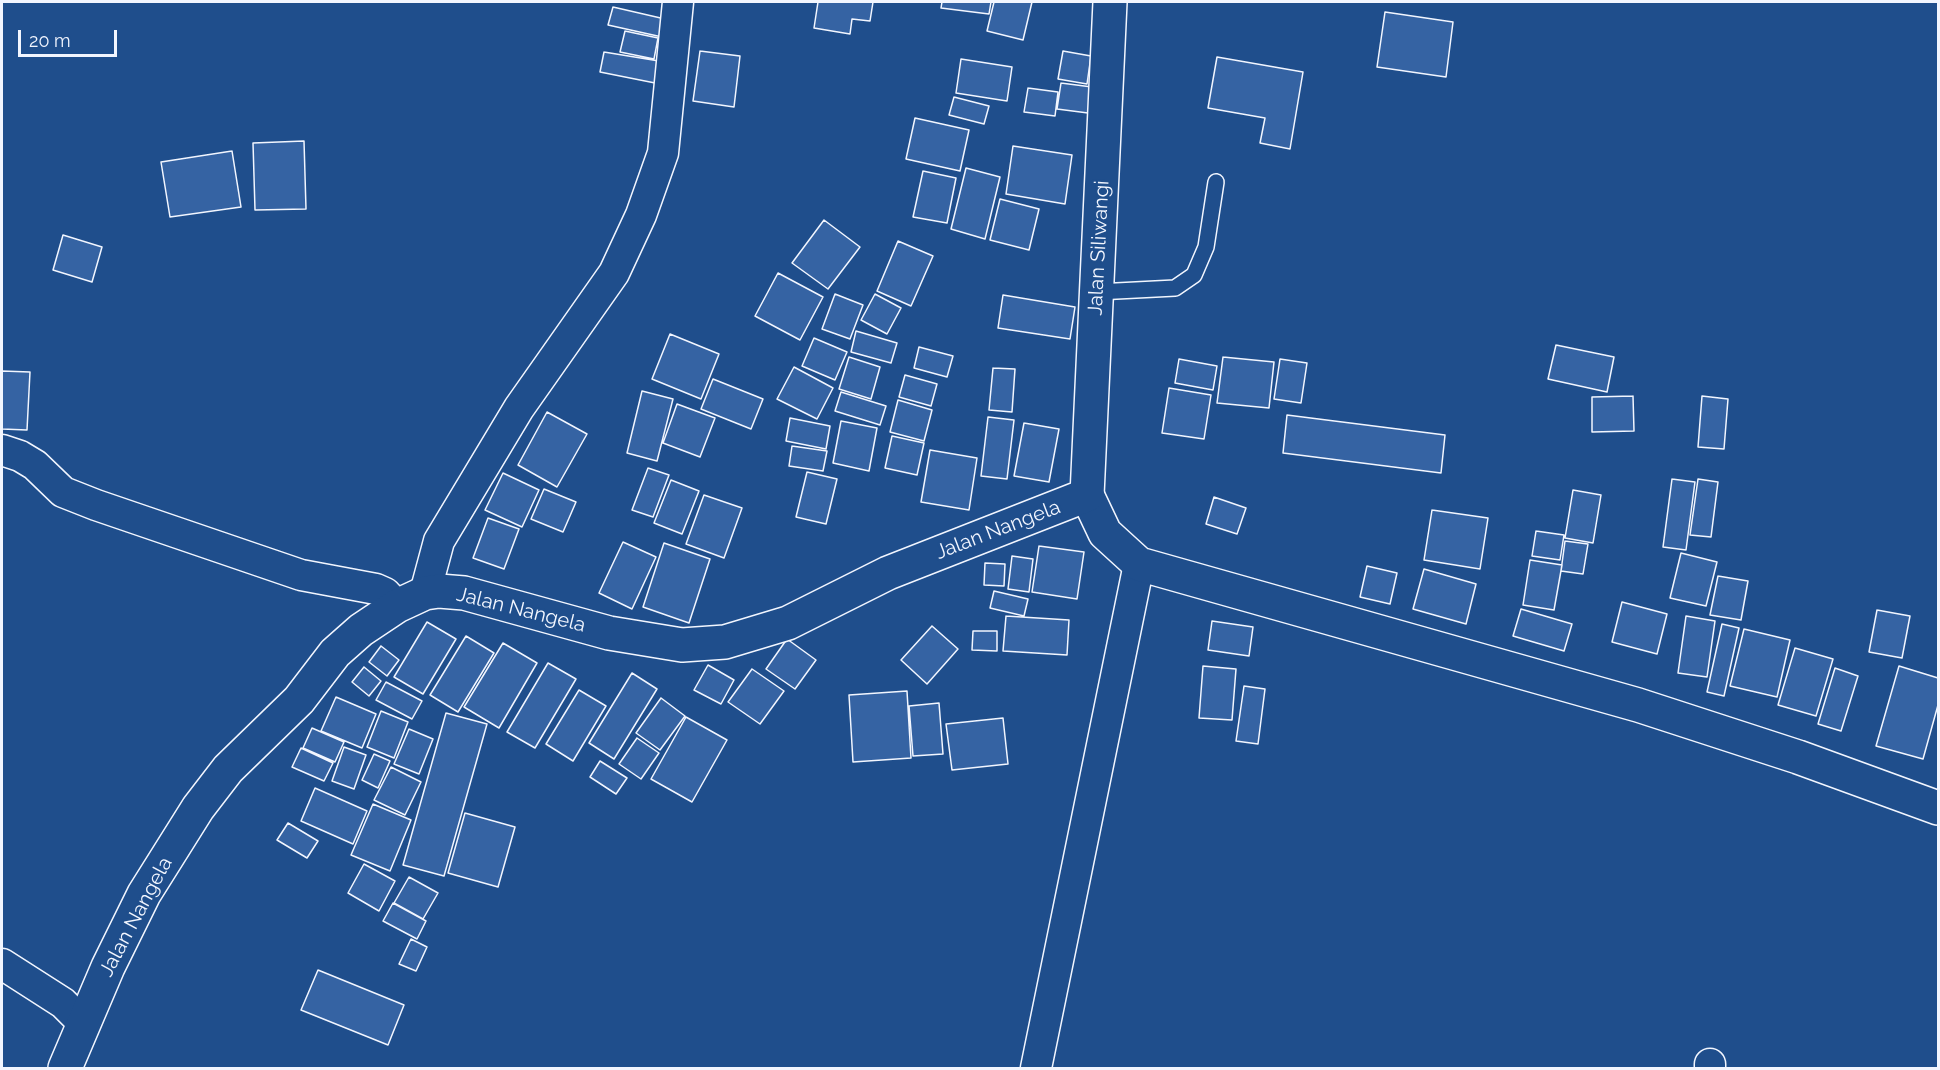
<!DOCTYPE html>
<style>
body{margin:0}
#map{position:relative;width:1940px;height:1070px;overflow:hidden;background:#1f4e8c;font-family:Raleway,sans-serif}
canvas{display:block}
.frame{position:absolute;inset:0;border:3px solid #f2f6ff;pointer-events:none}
.scale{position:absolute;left:18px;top:30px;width:99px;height:27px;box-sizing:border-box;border:3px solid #f2f6ff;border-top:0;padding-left:8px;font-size:18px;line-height:21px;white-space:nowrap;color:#f2f6ff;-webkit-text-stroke:4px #1f4e8c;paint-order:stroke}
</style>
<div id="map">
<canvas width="1940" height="1070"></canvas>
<div class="frame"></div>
<div class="scale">20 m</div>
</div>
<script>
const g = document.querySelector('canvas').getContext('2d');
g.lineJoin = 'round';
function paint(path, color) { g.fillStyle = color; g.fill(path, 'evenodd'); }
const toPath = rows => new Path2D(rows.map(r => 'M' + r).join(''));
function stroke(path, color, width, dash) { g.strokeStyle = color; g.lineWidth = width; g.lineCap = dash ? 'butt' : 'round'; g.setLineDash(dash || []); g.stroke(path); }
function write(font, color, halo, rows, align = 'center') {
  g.font = font + ' Raleway,sans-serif'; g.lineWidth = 4.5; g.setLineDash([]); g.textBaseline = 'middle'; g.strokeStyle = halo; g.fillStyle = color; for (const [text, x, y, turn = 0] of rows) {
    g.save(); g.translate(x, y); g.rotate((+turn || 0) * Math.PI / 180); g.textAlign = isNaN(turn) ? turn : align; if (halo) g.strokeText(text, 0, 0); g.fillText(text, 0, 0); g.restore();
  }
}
const building = toPath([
 [818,2,873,2,870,21,852,19,850,34,814,28,818,2],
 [942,2,991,2,989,14,941,8,942,2],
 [994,2,1032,2,1023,40,987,31,994,2],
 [613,7,665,19,662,37,608,25,613,7],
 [1385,12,1453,22,1446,77,1377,67,1385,12],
 [625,31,658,38,654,59,620,52,625,31],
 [700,51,740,56,734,107,693,101,700,51],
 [1063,51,1091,56,1087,84,1058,79,1063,51],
 [604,52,659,61,655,83,600,72,604,52],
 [1217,57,1303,72,1290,149,1260,143,1265,118,1208,108,1217,57],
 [961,59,1012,67,1007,101,956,93,961,59],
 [1061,83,1092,87,1088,113,1057,109,1061,83],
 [1028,88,1058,92,1055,116,1024,112,1028,88],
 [954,97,989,106,984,124,949,115,954,97],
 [915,118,969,130,960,171,906,159,915,118],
 [304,141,306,209,255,210,253,143,304,141],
 [1013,146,1072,155,1065,204,1006,194,1013,146],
 [232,151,241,207,170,217,161,162,232,151],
 [966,168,1000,177,985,239,951,229,966,168],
 [923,171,956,178,947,223,913,217,923,171],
 [1000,199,1039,209,1029,250,990,240,1000,199],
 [824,220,860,247,828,289,792,263,824,220],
 [63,235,102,247,92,282,53,270,63,235],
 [898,241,933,256,911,306,877,291,898,241],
 [778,273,823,297,800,340,755,316,778,273],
 [835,294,863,305,850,339,822,329,835,294],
 [875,294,901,308,887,334,861,320,875,294],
 [1003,295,1075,307,1070,339,998,328,1003,295],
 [856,331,897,343,891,363,851,352,856,331],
 [670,334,719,354,701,399,652,379,670,334],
 [814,338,847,352,835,380,802,366,814,338],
 [1556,345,1614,357,1607,392,1548,379,1556,345],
 [919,347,953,356,947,377,914,368,919,347],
 [849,357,880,367,871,399,839,389,849,357],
 [1223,357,1274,362,1269,408,1217,403,1223,357],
 [1179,359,1217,366,1213,390,1175,383,1179,359],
 [1280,359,1307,363,1301,403,1274,399,1280,359],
 [794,367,833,388,817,419,777,399,794,367],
 [993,368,1015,369,1012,412,989,410,993,368],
 [2,371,30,372,27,430,2,429,2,371],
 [905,375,937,384,931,406,899,397,905,375],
 [713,379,763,399,751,429,701,409,713,379],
 [1169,388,1211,395,1204,439,1162,433,1169,388],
 [642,391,673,399,657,461,627,453,642,391],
 [841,392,886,406,880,425,835,411,841,392],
 [1633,396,1634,431,1592,432,1592,397,1633,396],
 [1702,396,1728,399,1724,449,1698,447,1702,396],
 [898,400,932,410,924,441,890,432,898,400],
 [677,404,715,418,700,457,663,443,677,404],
 [547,412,587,434,557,487,518,465,547,412],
 [1287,415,1445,435,1441,473,1283,453,1287,415],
 [988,417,1014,420,1007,479,981,476,988,417],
 [790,418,830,426,826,449,786,441,790,418],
 [841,421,877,428,869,471,833,463,841,421],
 [1024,423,1059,429,1049,482,1014,476,1024,423],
 [892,436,924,443,917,475,885,468,892,436],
 [792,446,827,451,823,471,789,466,792,446],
 [930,450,977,458,969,510,921,502,930,450],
 [648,468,669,475,653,517,632,510,648,468],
 [807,472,837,479,826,524,796,517,807,472],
 [503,473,539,490,522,527,485,510,503,473],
 [1672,479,1695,482,1686,550,1663,547,1672,479],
 [1698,479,1718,482,1711,537,1690,535,1698,479],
 [671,480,699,491,682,534,654,523,671,480],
 [544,489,576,502,563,532,531,519,544,489],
 [1573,490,1601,495,1593,543,1565,538,1573,490],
 [704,495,742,508,724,558,686,544,704,495],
 [1214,497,1246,508,1237,534,1206,524,1214,497],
 [1432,510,1488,518,1480,569,1424,560,1432,510],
 [488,518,519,529,504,569,473,558,488,518],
 [1536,531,1564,535,1560,560,1532,556,1536,531],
 [1565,541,1588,544,1583,574,1561,571,1565,541],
 [623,542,656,557,632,609,599,593,623,542],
 [664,543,710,559,689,623,643,607,664,543],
 [1039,546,1084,552,1077,599,1032,592,1039,546],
 [1681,553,1717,562,1706,606,1670,598,1681,553],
 [1012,556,1033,559,1029,592,1008,589,1012,556],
 [1530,560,1562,565,1554,610,1523,605,1530,560],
 [985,563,1005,564,1004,586,984,585,985,563],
 [1367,566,1397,573,1390,604,1360,597,1367,566],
 [1424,569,1476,584,1466,624,1413,609,1424,569],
 [1718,576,1748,581,1741,620,1710,615,1718,576],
 [994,591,1028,599,1024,616,990,608,994,591],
 [1622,602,1667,614,1657,654,1612,642,1622,602],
 [1521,609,1572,624,1564,651,1513,636,1521,609],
 [1877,610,1910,616,1902,658,1869,652,1877,610],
 [1006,616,1069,620,1067,655,1003,651,1006,616],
 [1686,616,1715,621,1707,677,1678,673,1686,616],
 [1212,621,1253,627,1249,656,1208,650,1212,621],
 [427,622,456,639,423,694,394,677,427,622],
 [1722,624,1739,628,1724,696,1707,692,1722,624],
 [932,626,958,649,927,684,901,660,932,626],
 [1744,629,1790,640,1777,697,1730,686,1744,629],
 [973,631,997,631,997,651,972,650,973,631],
 [466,636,494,653,458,712,430,695,466,636],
 [787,639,816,660,795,689,766,669,787,639],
 [503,643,537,663,499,728,464,707,503,643],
 [381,646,399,660,387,676,369,662,381,646],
 [1795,648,1833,659,1816,716,1778,705,1795,648],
 [548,663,576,679,535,748,507,732,548,663],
 [708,665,734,680,721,704,694,690,708,665],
 [1203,666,1236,669,1232,720,1199,718,1203,666],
 [1899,666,1938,678,1938,705,1923,759,1876,746,1899,666],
 [364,667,381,681,369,696,352,682,364,667],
 [1835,668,1858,676,1841,731,1818,724,1835,668],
 [752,669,784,691,760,724,728,702,752,669],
 [632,673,657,689,614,759,589,743,632,673],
 [386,682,422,701,412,719,376,700,386,682],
 [1244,686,1265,689,1258,744,1236,741,1244,686],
 [579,690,606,706,573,761,546,744,579,690],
 [907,691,911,758,853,762,849,695,907,691],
 [336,697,376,714,362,748,321,731,336,697],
 [661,698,685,716,660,750,636,733,661,698],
 [939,703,943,754,913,756,909,706,939,703],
 [381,711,408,722,394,758,367,747,381,711],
 [446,713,487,724,444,876,403,865,446,713],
 [686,717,727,740,692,802,651,779,686,717],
 [1003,718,1008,764,952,770,946,724,1003,718],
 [312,728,344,742,335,762,303,748,312,728],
 [409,729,433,739,419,774,394,764,409,729],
 [637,738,659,753,641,779,619,764,637,738],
 [344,747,366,755,354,789,332,781,344,747],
 [301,748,333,763,324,781,292,767,301,748],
 [374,754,390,761,378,788,362,780,374,754],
 [600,761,627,778,616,794,590,777,600,761],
 [391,767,421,782,405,815,374,800,391,767],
 [315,788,367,811,353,844,301,821,315,788],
 [373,804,411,820,390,871,351,855,373,804],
 [465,813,515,827,498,887,448,873,465,813],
 [288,823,318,841,307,858,277,840,288,823],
 [364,864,395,881,379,911,348,893,364,864],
 [409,877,438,893,423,919,394,903,409,877],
 [393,903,426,921,417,939,383,921,393,903],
 [411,939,427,947,416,971,399,964,411,939],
 [318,970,404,1005,388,1045,301,1010,318,970]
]);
paint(building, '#3563a3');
stroke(building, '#f2f6ff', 1.5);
const service = toPath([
 [1097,292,1175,288,1194,275,1206,247,1216,182]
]);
const minor = toPath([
 [2,450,20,456,35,465,63,492,96,505,301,575,376,589,385,593,397,606],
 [425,593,439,541,519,408,614,273,641,215,663,153,678,2],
 [2,964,63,1003,84,1024],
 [1036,1068,1139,564],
 [1710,1068,1710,1064]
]);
const tertiary = toPath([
 [1087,495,1105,533,1139,564,1638,705,1798,757,1938,808]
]);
const primary = toPath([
 [65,1068,108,967,144,894,198,808,228,769,299,700,335,653,361,630,397,606,425,593,439,591,464,593,609,633,682,645,725,642,788,623,888,573,1087,495,1110,2]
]);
stroke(service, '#f2f6ff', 18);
stroke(minor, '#f2f6ff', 33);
stroke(tertiary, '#f2f6ff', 36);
stroke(primary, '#f2f6ff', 36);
stroke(service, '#1f4e8c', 15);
stroke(minor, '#1f4e8c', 30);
stroke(tertiary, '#1f4e8c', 33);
stroke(primary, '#1f4e8c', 33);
write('20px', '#f2f6ff', '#1f4e8c', [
 ["Jalan Siliwangi",1099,248,-87],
 ["Jalan Nangela",998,530,-21],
 ["Jalan Nangela",521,610,14],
 ["Jalan Nangela",136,917,-62]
]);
</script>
